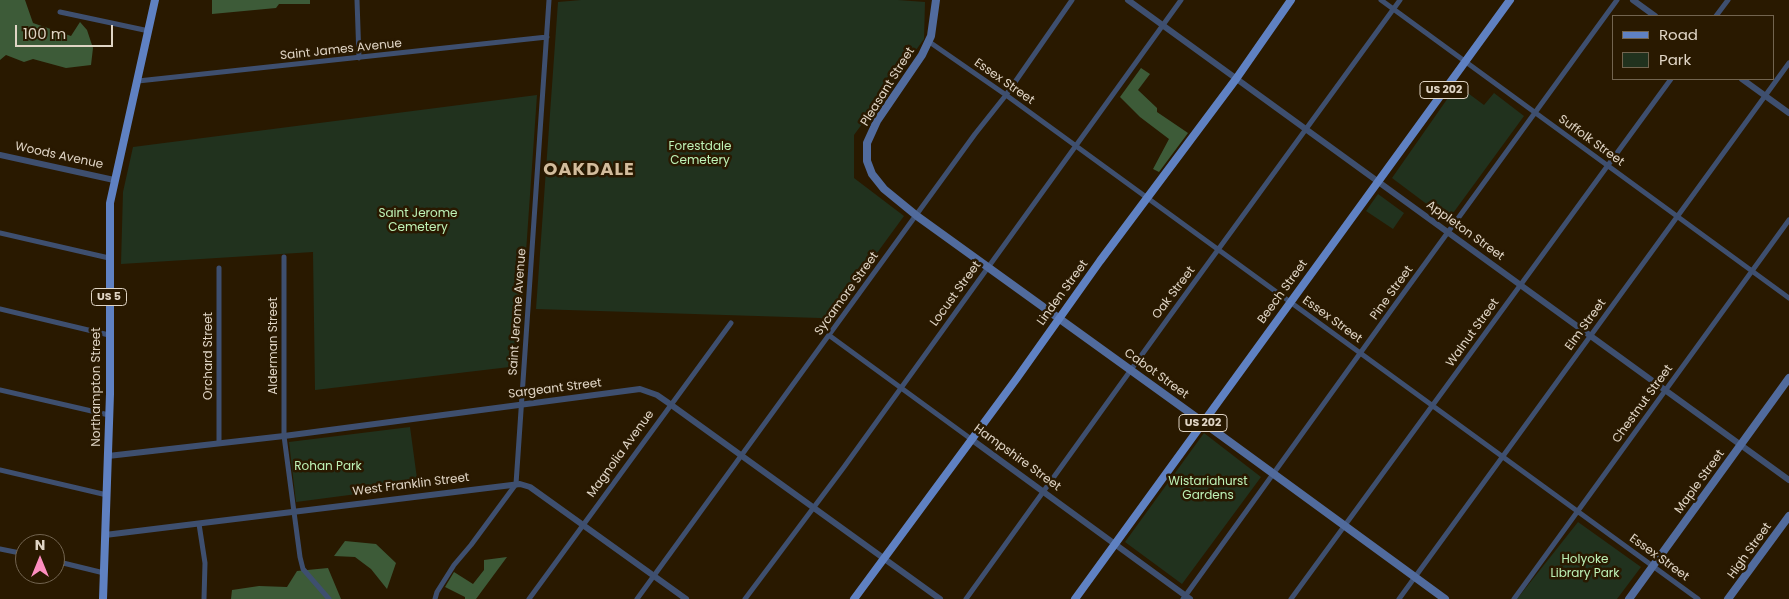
<!DOCTYPE html>
<style>
body{margin:0}
#map{position:relative;width:1789px;height:599px;overflow:hidden;background:#291900;font-family:Poppins,sans-serif}
canvas{display:block}
.legend{position:absolute;left:1612px;top:15px;width:162px;height:65px;box-sizing:border-box;background:#291900;border:1px solid #72644f;margin:0;padding:6px 9px;list-style:none;font-size:15px;color:#e0d5c5}
.legend li{display:flex;align-items:center;gap:10px;height:25px}
.legend b{width:25px;border:1px solid #72644f}
.north{position:absolute;left:15px;top:534px;width:50px;height:50px;box-sizing:border-box;background:#291900;border:1px solid #72644f;border-radius:50%;rotate:0deg;font-size:14px;font-weight:700;line-height:20px;text-align:center;color:#e0d5c5}
.north::after{content:'';display:block;margin:auto;width:18px;height:22px;background:#fd8ebf;clip-path:polygon(50% 0,100% 100%,50% 72%,0 100%)}
.scale{position:absolute;left:15px;top:25px;width:98px;height:22px;box-sizing:border-box;border:2px solid #e0d5c5;border-top:0;padding-left:6px;font-size:15px;line-height:18px;white-space:nowrap;color:#e0d5c5;-webkit-text-stroke:4px #291900;paint-order:stroke}
</style>
<div id="map">
<canvas width="1789" height="599"></canvas>
<ul class="legend">
<li><b style="height:6px;background:#5f81c2"></b>Road</li>
<li><b style="height:14px;background:#21321e"></b>Park</li>
</ul>
<div class="north">N</div>
<div class="scale">100 m</div>
</div>
<script>
const g = document.querySelector('canvas').getContext('2d');
g.lineJoin = 'round';
function paint(path, color) { g.fillStyle = color; g.fill(path, 'evenodd'); }
const toPath = rows => new Path2D(rows.map(r => 'M' + r).join(''));
function stroke(path, color, width, dash) { g.strokeStyle = color; g.lineWidth = width; g.lineCap = dash ? 'butt' : 'round'; g.setLineDash(dash || []); g.stroke(path); }
function write(font, color, halo, rows, align = 'center') {
  g.font = font + ' Poppins,sans-serif'; g.lineWidth = 5; g.setLineDash([]); g.textBaseline = 'middle'; g.strokeStyle = halo; g.fillStyle = color; for (const [text, x, y, turn = 0] of rows) {
    g.save(); g.translate(x, y); g.rotate((+turn || 0) * Math.PI / 180); g.textAlign = isNaN(turn) ? turn : align; if (halo) g.strokeText(text, 0, 0); g.fillText(text, 0, 0); g.restore();
  }
}
paint(toPath([
 [581,0,898,0,925,2,924,39,854,135,854,178,904,216,828,320,820,318,536,309,558,2],
 [1457,85,1484,105,1494,93,1524,116,1448,220,1392,178],
 [537,95,518,366,315,390,313,252,121,264,123,192,133,147],
 [1378,194,1404,213,1393,229,1366,211],
 [410,427,418,486,296,502,289,442],
 [1204,433,1261,477,1182,584,1125,542],
 [1578,522,1641,567,1617,599,1517,599]
]), '#21321e');
paint(toPath([
 [0,0,25,0,33,23,71,36,80,22,87,30,93,48,91,65,66,68,33,59,24,62,6,55,0,60],
 [212,0,310,0,310,4,279,4,276,8,212,14],
 [1141,68,1150,74,1138,90,1157,108,1157,112,1188,133,1159,172,1153,169,1169,139,1140,117,1120,97],
 [345,541,376,544,396,563,387,589,371,569,355,557,334,556],
 [507,557,476,599,465,599,465,597,445,587,454,572,473,584,484,570,484,560],
 [328,568,341,599,231,599,232,590,259,586,287,587,297,571]
]), '#3d5b38');
stroke(toPath([
 [357,0,359,58],
 [1381,0,1789,298],
 [60,12,149,31],
 [1716,16,1728,0],
 [928,41,1006,95,1698,599],
 [138,81,547,37],
 [0,233,109,258],
 [284,257,284,436,294,512,300,557,303,569,329,599],
 [0,309,109,335],
 [830,336,971,439],
 [0,390,109,415],
 [219,443,219,268],
 [0,470,107,495],
 [199,524,205,563,204,599],
 [0,549,25,554],
 [55,561,104,573],
 [435,599,437,592,454,565,471,545,516,484,549,0],
 [529,599,731,323],
 [637,599,975,134,1006,95,1072,0],
 [745,599,844,467,1181,0],
 [966,599,1169,317,1400,0],
 [1183,599,1392,309,1617,0],
 [1291,599,1671,79],
 [1399,599,1789,63],
 [1514,599,1789,220]
]), '#3e4f6f', 5);
stroke(toPath([
 [1128,0,1789,480],
 [1633,0,1655,16],
 [1742,79,1789,113],
 [0,155,114,180],
 [971,439,1190,599],
 [108,456,284,436,640,389,657,395,670,404,940,599],
 [105,535,520,484,530,487,686,599]
]), '#3e4f6f', 6);
stroke(toPath([
 [936,0,931,36,922,55,877,121,867,143,867,161,872,174,884,189,917,216,1193,415,1445,599],
 [1629,599,1789,378],
 [1728,599,1789,516]
]), '#516b9d', 8);
stroke(toPath([
 [103,599,110,394,110,203,155,0],
 [854,599,1017,378,1100,261,1236,79,1291,0],
 [1075,599,1510,0]
]), '#5f81c2', 8);
for (const [x, y, w] of [
 [1444,90,48],
 [109,297,35],
 [1203,423,48]
]) { const box = new Path2D(); box.roundRect(x - w / 2, y - 8.5, w, 17, 4); g.fillStyle = '#291900'; g.fill(box); stroke(box, '#e0d5c5', 1); }
write('bold 11px', '#e0d5c5', null, [
 ["US 202",1444,90],
 ["US 5",109,297],
 ["US 202",1203,423]
]);
write('12px', '#e0d5c5', '#291900', [
 ["Saint James Avenue",341,50,-6],
 ["Essex Street",1004,82,35],
 ["Pleasant Street",888,87,-58],
 ["Suffolk Street",1591,141,36],
 ["Woods Avenue",59,156,12],
 ["Appleton Street",1465,231,36],
 ["Beech Street",1283,292,-54],
 ["Linden Street",1063,293,-54],
 ["Oak Street",1174,293,-53],
 ["Pine Street",1392,293,-54],
 ["Sycamore Street",847,294,-54],
 ["Locust Street",956,294,-54],
 ["Saint Jerome Avenue",518,312,-86],
 ["Essex Street",1332,320,36],
 ["Elm Street",1586,325,-54],
 ["Walnut Street",1473,333,-54],
 ["Alderman Street",274,346,-90],
 ["Orchard Street",209,356,-90],
 ["Cabot Street",1156,374,36],
 ["Northampton Street",97,387,-90],
 ["Sargeant Street",555,389,-7],
 ["Chestnut Street",1643,404,-54],
 ["Magnolia Avenue",621,454,-54],
 ["Hampshire Street",1017,458,36],
 ["Maple Street",1700,482,-54],
 ["West Franklin Street",411,485,-7],
 ["High Street",1750,551,-54],
 ["Essex Street",1659,558,36]
]);
write('12px', '#bef2b6', '#291900', [
 ["Forestdale",700,147],
 ["Cemetery",700,161],
 ["Saint Jerome",418,214],
 ["Cemetery",418,228],
 ["Rohan Park",328,467],
 ["Wistariahurst",1208,482],
 ["Gardens",1208,496],
 ["Holyoke",1585,560],
 ["Library Park",1585,574]
]);
g.letterSpacing = '1px';
write('bold 18px', '#d2bc9c', '#291900', [
 ["OAKDALE",589,170]
]);
g.letterSpacing = '0px';
</script>
